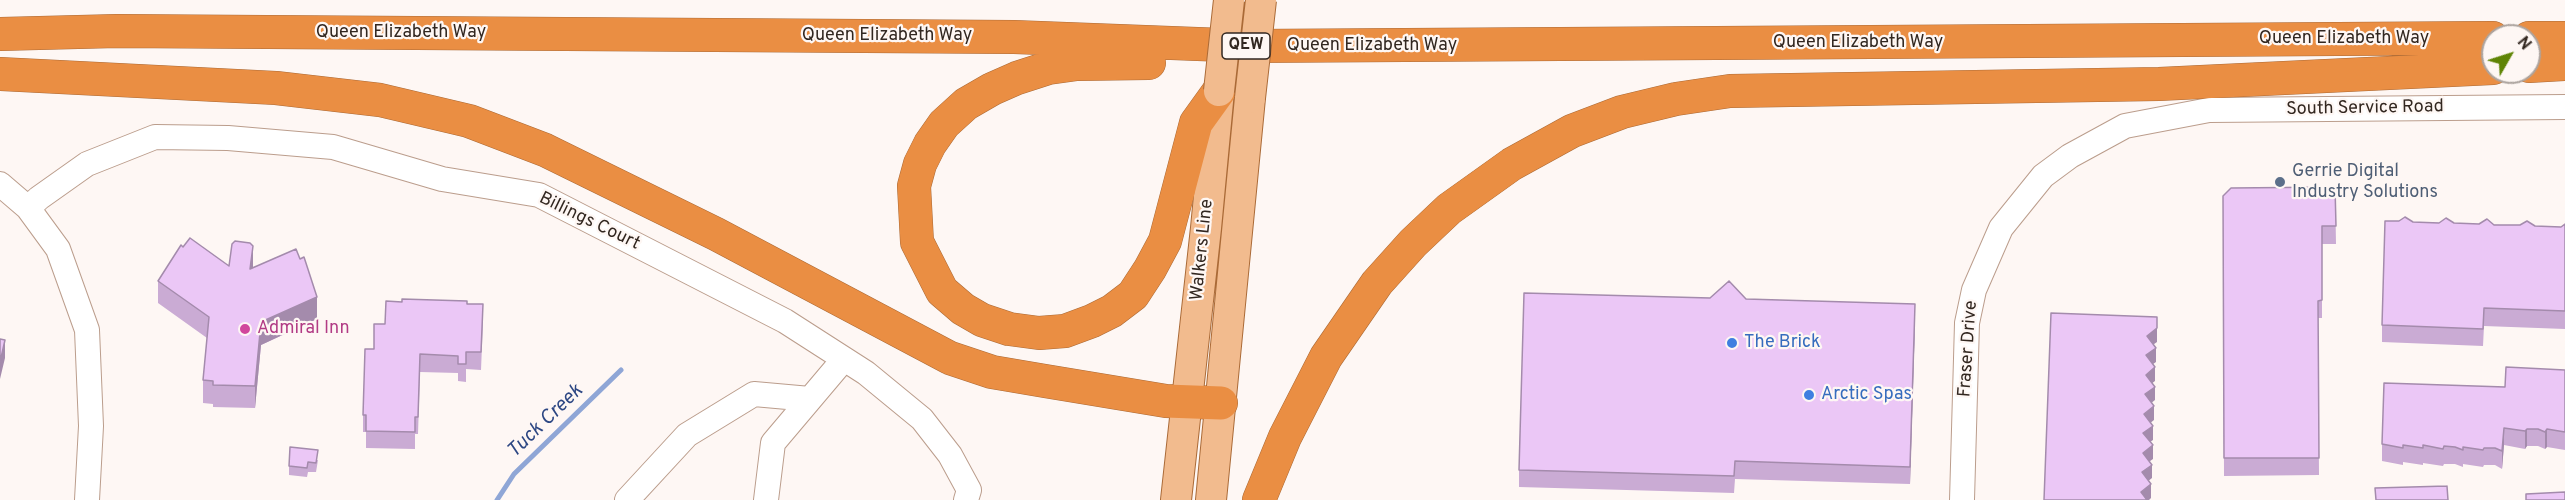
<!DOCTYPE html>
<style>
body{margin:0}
#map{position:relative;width:2565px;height:500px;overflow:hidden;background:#fef7f4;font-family:Overpass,sans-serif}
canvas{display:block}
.north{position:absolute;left:2481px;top:24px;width:60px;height:60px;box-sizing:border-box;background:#fef7f4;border:2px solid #aca49f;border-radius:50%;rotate:51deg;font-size:16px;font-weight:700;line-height:24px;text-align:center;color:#322720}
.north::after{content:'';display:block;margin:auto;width:21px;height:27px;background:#5f8405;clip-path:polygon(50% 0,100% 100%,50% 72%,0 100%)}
</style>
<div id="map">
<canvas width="2565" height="500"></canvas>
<div class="north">N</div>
</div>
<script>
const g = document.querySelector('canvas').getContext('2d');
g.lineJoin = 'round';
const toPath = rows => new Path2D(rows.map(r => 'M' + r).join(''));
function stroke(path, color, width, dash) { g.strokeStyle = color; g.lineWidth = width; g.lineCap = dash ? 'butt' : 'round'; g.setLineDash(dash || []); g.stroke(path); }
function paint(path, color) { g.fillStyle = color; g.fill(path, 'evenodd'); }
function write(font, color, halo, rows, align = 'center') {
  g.font = font + ' Overpass,sans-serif'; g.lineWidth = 4.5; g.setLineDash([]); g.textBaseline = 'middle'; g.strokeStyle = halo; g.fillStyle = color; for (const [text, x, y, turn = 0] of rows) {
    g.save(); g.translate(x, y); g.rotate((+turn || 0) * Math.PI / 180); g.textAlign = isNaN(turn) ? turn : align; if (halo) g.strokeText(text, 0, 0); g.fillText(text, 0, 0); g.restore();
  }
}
stroke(toPath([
 [497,500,514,474,621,370]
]), '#8fa6d6', 5);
const minor = toPath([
 [0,184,28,208,58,249,87,330,91,426,87,500],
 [28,208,39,198,87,164,155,137,228,138,333,147,442,179,539,195,785,321,866,373,922,419,950,455,969,490,966,500],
 [627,500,687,435,754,394,810,399],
 [766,500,773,443,844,359],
 [1962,500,1967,323,1974,290,2001,228,2043,176,2070,156,2125,126,2209,110,2565,107]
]);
const major = toPath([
 [1176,500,1206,228,1219,91],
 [1211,500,1250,98]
]);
const highway = toPath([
 [0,34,117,31,1014,37,1250,46,2493,38],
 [2529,38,2565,38],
 [1149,63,1077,64,1048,68,1017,78,992,89,966,104,944,124,930,144,920,164,914,186,917,242,942,291,963,309,982,320,1009,329,1039,333,1065,331,1092,321,1112,311,1133,295,1150,269,1165,241,1196,123,1219,91],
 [2529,66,2565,64],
 [0,74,276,88,380,100,469,121,545,150,716,234,950,358,992,372,1045,381,1166,401,1221,403],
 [1259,500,1285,437,1326,357,1377,283,1413,243,1449,209,1512,164,1572,131,1622,112,1676,99,1730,91,2159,84,2493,68]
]);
stroke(minor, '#bb9d8c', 26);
stroke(major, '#aa6a37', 32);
stroke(highway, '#aa6a37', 34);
stroke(minor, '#fff', 24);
stroke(major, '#f2bb8e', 30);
stroke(highway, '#ea8e43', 33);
const majorBridge = toPath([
 [1219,91,1229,0],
 [1250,98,1261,0]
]);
stroke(majorBridge, '#aa6a37', 32, []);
stroke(majorBridge, '#f2bb8e', 30);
paint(toPath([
 [2335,187,2336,244,2322,244,2322,318,2318,318,2319,475,2224,476,2223,196],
 [2413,222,2561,227,2565,224,2565,329,2484,326,2483,346,2382,342,2382,325],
 [183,247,229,266,253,268,317,319,261,345,255,408,213,407,213,404,203,403,203,380,207,338,158,303,158,281],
 [1746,299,1915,322,1910,484,1735,479,1734,493,1519,487,1519,470],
 [483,321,481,370,466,369,466,382,458,381,458,373,420,372,418,434,415,434,415,449,366,448,366,432,363,432,363,415,374,349,385,324],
 [2565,370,2565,450,2547,447,2545,449,2538,446,2527,446,2525,449,2504,445,2502,469,2495,465,2484,465,2483,467,2463,464,2463,467,2455,464,2444,464,2443,466,2423,463,2423,465,2403,462,2403,465,2382,461,2382,444,2505,387],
 [318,460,316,472,308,472,307,477,289,475,289,466]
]), '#caabd4');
paint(toPath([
 [253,246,253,268,250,269],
 [317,297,317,319,261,345,255,408,255,386,261,322],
 [1915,304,1915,322,1910,484,1910,467],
 [2157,317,2157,342,2147,349,2147,336],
 [5,340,5,358,0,379,0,362],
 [2156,348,2156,362,2146,369,2146,355],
 [2155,367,2155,381,2146,388,2146,375],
 [2155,387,2155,400,2145,408,2145,394],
 [2154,406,2154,420,2144,428,2144,414],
 [2153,426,2153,440,2143,447,2143,433],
 [2504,428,2504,445,2502,469,2502,451],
 [2527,429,2527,446,2525,449,2525,431],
 [2547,429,2547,447,2545,449,2545,432],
 [2153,445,2153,459,2143,466,2143,453],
 [2152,465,2152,478,2142,486,2142,472],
 [2151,484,2151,498,2149,500,2141,500,2141,492]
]), '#a48bac');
const building = toPath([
 [2335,187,2336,226,2322,226,2322,300,2318,301,2319,458,2224,458,2223,196,2231,188,2335,187],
 [2405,217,2413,222,2439,223,2446,218,2454,223,2479,224,2487,219,2494,225,2520,225,2527,221,2535,226,2561,227,2565,224,2565,311,2484,308,2483,329,2382,325,2385,221,2399,221,2405,217],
 [190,238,229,266,232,244,235,241,250,243,253,246,250,269,296,249,300,259,304,257,317,297,261,322,255,386,213,385,213,381,203,380,209,317,158,281,181,245,183,247,190,238],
 [1729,281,1746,299,1915,304,1910,467,1735,461,1734,476,1519,470,1524,293,1710,298,1729,281],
 [402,299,467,301,467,304,483,304,481,352,466,352,466,364,458,364,458,356,420,354,418,417,415,417,415,432,366,431,366,415,363,415,365,349,374,349,374,324,385,324,386,301,402,302,402,299],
 [2051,313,2157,317,2157,328,2147,336,2156,348,2146,355,2155,367,2146,375,2155,387,2145,394,2154,406,2144,414,2153,426,2143,433,2153,445,2143,453,2152,465,2142,472,2151,484,2141,492,2147,500,2044,500,2051,313],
 [0,339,5,340,0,362,0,339],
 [2506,367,2565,370,2565,432,2547,429,2545,432,2538,429,2527,429,2525,431,2504,428,2502,451,2495,448,2484,448,2483,450,2463,447,2463,450,2455,447,2444,446,2443,449,2423,445,2423,448,2403,445,2403,448,2382,444,2384,383,2505,387,2506,367],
 [290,447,318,450,316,463,308,462,307,468,289,466,290,447],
 [2447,486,2448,500,2376,500,2375,488,2447,486],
 [2565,492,2565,500,2526,500,2526,494,2565,492]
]);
paint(building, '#ebc7f6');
stroke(building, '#a48bac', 1.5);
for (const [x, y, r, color] of [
 [2280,182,6,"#5c6f8a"],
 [245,329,6,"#d1479c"],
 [1732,343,6,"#3f7fe0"],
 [1809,395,6,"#3f7fe0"]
]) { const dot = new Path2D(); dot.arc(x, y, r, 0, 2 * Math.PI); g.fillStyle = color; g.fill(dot); stroke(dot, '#fef7f4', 2); }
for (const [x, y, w] of [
 [1246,46,48]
]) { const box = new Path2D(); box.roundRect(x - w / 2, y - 13, w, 26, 4.5); g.fillStyle = '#fef7f4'; g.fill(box); stroke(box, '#322720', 1.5); }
write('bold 16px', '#322720', null, [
 ["QEW",1246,46]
]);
write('18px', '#322720', '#fef7f4', [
 ["Queen Elizabeth Way",401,33],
 ["Queen Elizabeth Way",887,36],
 ["Queen Elizabeth Way",2344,39],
 ["Queen Elizabeth Way",1858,43],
 ["Queen Elizabeth Way",1372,46],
 ["South Service Road",2365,109,-1],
 ["Billings Court",589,222,26],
 ["Walkers Line",1203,250,-84],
 ["Fraser Drive",1969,349,-86]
]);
write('18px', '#4e5e75', '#fef7f4', [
 ["Gerrie Digital",2292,172],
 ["Industry Solutions",2292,193]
], 'left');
write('18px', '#b23c85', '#fef7f4', [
 ["Admiral Inn",257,329]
], 'left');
write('18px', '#366cbe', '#fef7f4', [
 ["The Brick",1744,343],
 ["Arctic Spas",1821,395]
], 'left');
write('italic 20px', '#2d4783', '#fef7f4', [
 ["Tuck Creek",546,422,-44]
]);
</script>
